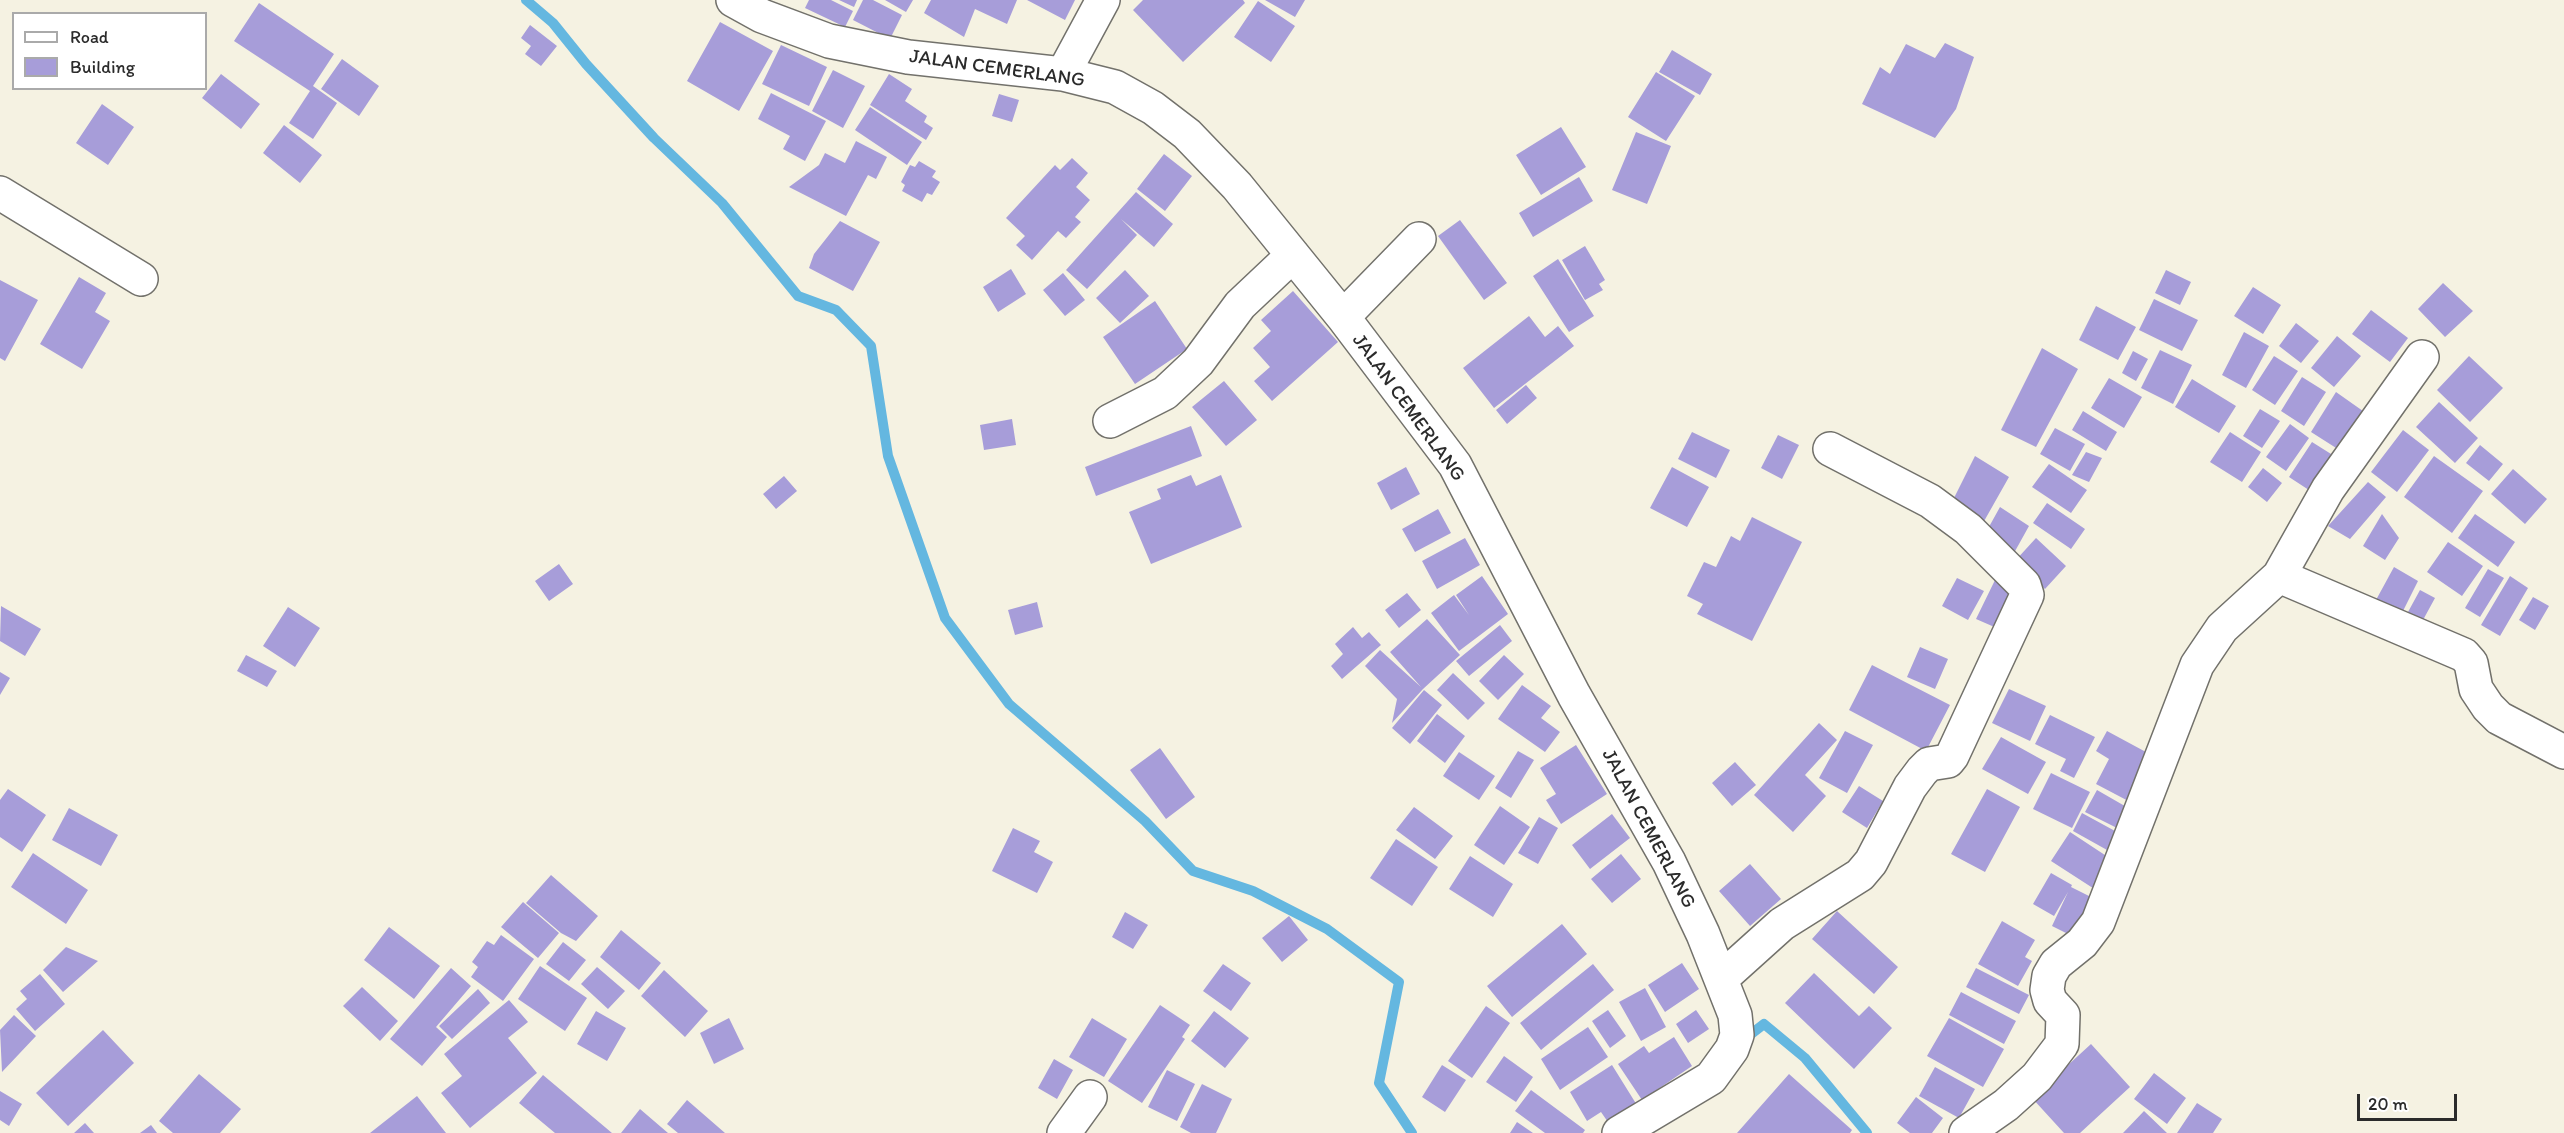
<!DOCTYPE html>
<style>
body{margin:0}
#map{position:relative;width:2564px;height:1133px;overflow:hidden;background:#f5f2e2;font-family:Itim,sans-serif}
canvas{display:block}
.legend{position:absolute;left:12px;top:12px;width:195px;height:78px;box-sizing:border-box;background:#fff;border:2px solid #aaa;margin:0;padding:8px 10px;list-style:none;font-size:18px;color:#2b2b2b}
.legend li{display:flex;align-items:center;gap:12px;height:30px}
.legend b{width:30px;border:2px solid #aaa}
.scale{position:absolute;left:2357px;top:1094px;width:100px;height:27px;box-sizing:border-box;border:3px solid #2b2b2b;border-top:0;padding-left:8px;font-size:18px;line-height:21px;white-space:nowrap;color:#2b2b2b;-webkit-text-stroke:4px #fff;paint-order:stroke}
</style>
<div id="map">
<canvas width="2564" height="1133"></canvas>
<ul class="legend">
<li><b style="height:8px;background:#fff"></b>Road</li>
<li><b style="height:16px;background:#a79dd9"></b>Building</li>
</ul>
<div class="scale">20 m</div>
</div>
<script>
const g = document.querySelector('canvas').getContext('2d');
g.lineJoin = 'round';
const toPath = rows => new Path2D(rows.map(r => 'M' + r).join(''));
function stroke(path, color, width, dash) { g.strokeStyle = color; g.lineWidth = width; g.lineCap = dash ? 'butt' : 'round'; g.setLineDash(dash || []); g.stroke(path); }
function paint(path, color) { g.fillStyle = color; g.fill(path, 'evenodd'); }
function write(font, color, halo, rows, align = 'center') {
  g.font = font + ' Itim,sans-serif'; g.lineWidth = 6; g.setLineDash([]); g.textBaseline = 'middle'; g.strokeStyle = halo; g.fillStyle = color; for (const [text, x, y, turn = 0] of rows) {
    g.save(); g.translate(x, y); g.rotate((+turn || 0) * Math.PI / 180); g.textAlign = isNaN(turn) ? turn : align; if (halo) g.strokeText(text, 0, 0); g.fillText(text, 0, 0); g.restore();
  }
}
stroke(toPath([
 [526,0,553,23,586,64,654,138,722,203,798,296,836,310,871,346,888,456,945,618,1009,704,1145,821,1193,871,1253,891,1327,929,1399,982,1379,1083,1412,1133],
 [1742,1041,1764,1024,1805,1058,1867,1133]
]), '#64b7e0', 10);
paint(toPath([
 [809,0,831,0,853,11,845,27,805,8],
 [839,0,857,0,854,7],
 [863,0,873,0,902,15,890,39,853,20],
 [885,0,913,0,906,12],
 [931,0,1017,0,1007,24,975,9,964,37,924,13],
 [1027,0,1075,0,1065,20],
 [1143,0,1243,0,1245,3,1183,62,1133,10],
 [1265,0,1305,0,1295,17],
 [1258,1,1295,26,1271,62,1234,37],
 [259,3,334,54,313,86,337,103,313,139,289,123,310,91,234,41],
 [720,22,773,51,739,111,687,81],
 [530,25,557,46,541,66,525,54,531,46,521,38],
 [1945,43,1974,57,1956,109,1935,138,1862,104,1880,67,1890,74,1906,44,1935,58],
 [781,45,827,67,809,106,762,84],
 [1672,50,1712,74,1700,95,1659,72],
 [342,59,379,86,359,116,321,89],
 [833,70,865,86,843,128,812,111],
 [1656,72,1695,96,1666,141,1628,117],
 [221,74,260,104,241,129,202,98],
 [889,74,912,89,905,101,927,116,924,122,933,128,926,140,870,105],
 [771,93,826,121,805,161,783,149,790,136,758,119],
 [999,94,1019,100,1012,122,992,116],
 [102,104,134,127,108,165,76,143],
 [870,107,922,142,907,165,855,130],
 [284,125,322,155,300,183,263,153],
 [1561,127,1586,167,1541,195,1516,155],
 [1636,132,1671,146,1647,204,1612,190],
 [856,141,887,157,876,179,868,175,846,216,789,187,819,165,825,153,845,163],
 [1164,154,1192,176,1165,211,1137,189],
 [1072,158,1088,173,1076,187,1090,200,1075,217,1081,222,1066,238,1058,231,1032,260,1016,245,1025,236,1006,218,1055,165,1060,170],
 [919,161,936,171,932,177,940,182,932,195,927,193,922,202,902,191,905,185,901,182,910,165,915,167],
 [1579,177,1593,201,1533,237,1519,213],
 [1136,192,1173,224,1154,247,1121,219,1137,235,1087,289,1066,270],
 [1460,220,1507,283,1484,300,1438,236],
 [840,221,880,242,853,291,809,268,814,254],
 [1585,246,1605,280,1599,284,1603,290,1585,300,1562,260],
 [1558,259,1594,316,1569,332,1533,276],
 [1011,269,1026,294,998,312,983,287],
 [1125,270,1149,296,1120,323,1096,298],
 [2166,270,2191,282,2180,305,2155,293],
 [1063,273,1085,300,1065,316,1043,290],
 [79,277,106,293,95,312,110,321,82,369,40,344],
 [0,280,38,300,5,361,0,358],
 [2443,283,2473,311,2445,337,2418,309],
 [2253,287,2281,305,2263,334,2234,316],
 [1293,291,1338,342,1272,401,1254,381,1270,367,1253,348,1271,331,1261,320],
 [2154,299,2198,320,2182,351,2139,330],
 [1155,301,1187,349,1135,384,1103,337],
 [2096,306,2136,327,2118,360,2079,340],
 [2371,310,2408,338,2390,362,2352,334],
 [1529,316,1545,337,1558,326,1574,346,1494,408,1463,368],
 [2296,323,2319,341,2301,363,2279,346],
 [2244,332,2269,346,2246,388,2222,375],
 [2337,336,2361,356,2334,387,2311,368],
 [2042,348,2078,369,2036,447,2001,430],
 [2160,350,2192,365,2173,404,2141,388],
 [2133,351,2148,359,2136,381,2122,373],
 [2274,356,2298,371,2275,405,2252,390],
 [2469,356,2503,388,2470,422,2437,390],
 [2302,377,2326,392,2304,426,2281,411],
 [2109,378,2142,397,2124,428,2091,408],
 [2192,379,2236,406,2219,433,2175,407],
 [1224,381,1257,420,1226,446,1192,407],
 [1526,385,1537,398,1507,424,1496,410],
 [2336,392,2370,416,2344,453,2311,432],
 [2439,402,2478,438,2455,463,2416,427],
 [2260,409,2280,421,2262,448,2243,436],
 [2083,411,2117,432,2106,451,2072,430],
 [1012,419,1016,445,984,450,980,425],
 [2290,424,2309,438,2286,471,2266,457],
 [1191,426,1202,456,1096,496,1085,467],
 [2055,428,2085,444,2070,471,2040,454],
 [2403,430,2429,450,2397,492,2371,472],
 [1692,432,1730,450,1716,478,1678,459],
 [2230,432,2261,452,2242,482,2210,462],
 [1778,435,1799,445,1782,479,1761,468],
 [2312,442,2339,459,2315,494,2289,477],
 [2480,445,2503,464,2489,481,2466,463],
 [2086,452,2102,458,2089,482,2072,475],
 [1975,456,2009,477,1983,523,1949,508],
 [2434,456,2483,491,2452,533,2404,497],
 [2049,464,2087,490,2071,513,2032,487],
 [1406,467,1420,494,1391,510,1377,483],
 [1672,467,1709,487,1687,527,1650,508],
 [2263,468,2282,483,2267,502,2248,487],
 [2513,469,2547,499,2525,524,2491,494],
 [1191,475,1196,486,1221,475,1242,527,1151,564,1129,512,1161,499,1157,489],
 [784,476,797,491,776,509,763,494],
 [2368,482,2386,497,2350,539,2328,526],
 [2047,503,2085,529,2071,549,2033,523],
 [2000,507,2029,526,2014,553,1985,534],
 [1438,509,1451,533,1415,552,1402,529],
 [2382,514,2399,538,2385,560,2363,546],
 [2475,514,2515,542,2498,567,2458,538],
 [1752,517,1802,542,1752,641,1697,614,1703,604,1687,596,1704,562,1716,567,1731,536,1740,541],
 [1465,538,1480,565,1437,589,1422,561],
 [2036,538,2066,566,2045,589,2015,561],
 [2448,542,2483,566,2462,596,2427,572],
 [559,564,573,584,549,601,535,581],
 [2394,567,2418,581,2396,625,2370,611],
 [2488,569,2504,578,2480,617,2465,608],
 [1482,576,1508,614,1459,651,1431,613,1454,595,1469,615,1456,595],
 [2510,576,2528,588,2500,636,2481,625],
 [1957,578,1984,591,1968,620,1942,606],
 [1996,578,2019,589,1999,629,1976,619],
 [2420,590,2435,598,2417,631,2402,623],
 [1407,593,1421,610,1399,628,1385,610],
 [2533,597,2549,606,2535,630,2519,620],
 [1037,602,1043,627,1015,635,1008,610],
 [1,606,41,629,25,656,0,641],
 [288,607,320,628,295,667,263,646],
 [1427,619,1460,655,1423,689,1392,723,1397,699,1365,666,1380,650,1421,687,1390,652],
 [1500,625,1512,641,1469,676,1456,661],
 [1353,627,1362,638,1369,632,1381,645,1342,679,1331,666,1343,654,1335,644],
 [1920,647,1948,659,1935,689,1907,677],
 [246,655,277,671,267,687,237,671],
 [1504,655,1524,674,1498,700,1479,681],
 [1872,665,1950,705,1926,751,1849,710],
 [0,672,10,678,0,695],
 [1453,673,1485,703,1468,720,1437,690],
 [1522,685,1551,706,1541,718,1560,732,1545,752,1498,719],
 [2009,689,2046,706,2030,741,1992,723],
 [1424,690,1442,705,1410,744,1392,728],
 [1437,714,1465,736,1445,763,1417,741],
 [2050,715,2095,737,2074,778,2060,771,2066,759,2035,744],
 [1819,723,1837,740,1805,775,1826,796,1793,832,1754,795],
 [1845,731,1873,745,1847,793,1819,778],
 [2107,731,2157,758,2134,804,2096,784,2109,759,2096,751],
 [2001,737,2046,762,2028,794,1982,769],
 [1576,745,1607,794,1561,824,1546,800,1556,794,1540,768],
 [1160,748,1195,797,1166,819,1130,770],
 [1518,751,1534,760,1511,798,1495,788],
 [1459,752,1495,776,1479,800,1443,776],
 [1735,762,1756,785,1732,806,1712,783],
 [2051,773,2090,792,2072,828,2033,809],
 [1859,786,1883,801,1867,828,1842,812],
 [8,789,46,815,22,852,0,837,0,800],
 [1987,789,2020,807,1985,872,1951,854],
 [2097,790,2130,809,2119,829,2085,812],
 [1500,806,1530,827,1504,865,1474,845],
 [1414,807,1453,836,1435,859,1396,830],
 [69,808,118,835,101,866,52,840],
 [2082,813,2126,837,2116,855,2073,831],
 [1612,814,1630,838,1590,869,1572,845],
 [1539,817,1558,828,1538,864,1518,853],
 [1013,828,1040,841,1034,852,1053,862,1037,893,992,871],
 [2070,832,2117,863,2099,892,2051,861],
 [1396,839,1438,867,1412,906,1370,878],
 [33,853,88,890,66,924,11,887],
 [1621,854,1641,879,1612,903,1591,879],
 [1470,856,1513,884,1493,917,1449,889],
 [1750,864,1781,899,1750,926,1719,891],
 [2051,873,2072,885,2071,887,2097,900,2078,939,2052,926,2068,892,2054,916,2033,904],
 [551,875,598,916,576,941,561,933,526,903],
 [523,902,559,933,538,958,501,927],
 [1837,911,1898,967,1874,994,1812,939],
 [1125,912,1148,925,1133,949,1112,937],
 [1289,916,1308,940,1282,962,1262,938],
 [2002,921,2035,940,2025,957,2032,961,2018,986,1978,964],
 [1562,924,1587,954,1512,1017,1487,986],
 [389,927,440,966,414,999,364,960],
 [621,930,661,963,639,990,600,957],
 [501,935,534,959,503,1001,471,977,478,967,472,962,487,941,494,945],
 [563,942,586,960,569,981,546,964],
 [66,947,98,961,63,992,43,970],
 [1682,963,1699,989,1665,1012,1648,985],
 [1223,964,1251,983,1231,1011,1203,991],
 [1593,964,1614,990,1541,1050,1520,1023],
 [540,966,587,998,565,1031,518,999],
 [597,967,625,991,608,1009,581,984],
 [451,968,471,986,436,1027,447,1037,422,1066,390,1039],
 [1976,968,2029,995,2019,1014,1966,987],
 [664,970,708,1011,685,1037,641,996],
 [1814,973,1859,1016,1869,1006,1892,1028,1854,1069,1785,1003],
 [40,974,65,1004,35,1031,16,1009,27,999,20,991],
 [362,987,398,1021,380,1041,343,1006],
 [1645,988,1666,1027,1641,1041,1619,1002],
 [478,989,490,1003,452,1039,439,1026],
 [1961,992,2016,1021,2004,1044,1949,1015],
 [509,1000,528,1022,508,1038,537,1073,470,1128,441,1093,462,1076,444,1054],
 [1160,1005,1190,1025,1182,1037,1185,1039,1142,1103,1108,1081],
 [1486,1006,1510,1023,1472,1078,1448,1061],
 [1608,1010,1626,1036,1610,1048,1592,1021],
 [1696,1010,1709,1029,1688,1043,1676,1024],
 [596,1011,626,1028,607,1061,577,1044],
 [1214,1011,1249,1038,1225,1068,1191,1041],
 [14,1015,36,1036,2,1072,0,1030],
 [729,1018,744,1049,714,1064,700,1033],
 [1092,1018,1127,1039,1104,1077,1069,1057],
 [1949,1018,2004,1049,1983,1087,1927,1056],
 [1588,1027,1608,1057,1560,1090,1541,1059],
 [103,1030,134,1063,68,1126,36,1093],
 [1674,1037,1692,1066,1642,1100,1618,1064,1644,1046,1649,1053],
 [2091,1044,2130,1087,2080,1133,2064,1133,2032,1098],
 [1504,1056,1533,1077,1516,1102,1486,1082],
 [1054,1059,1073,1070,1057,1099,1038,1088],
 [1442,1065,1466,1080,1445,1112,1422,1097],
 [1612,1065,1640,1110,1612,1128,1601,1112,1587,1121,1570,1092],
 [1935,1067,1975,1089,1959,1118,1919,1096],
 [1167,1070,1195,1084,1177,1121,1148,1107],
 [2154,1073,2186,1098,2167,1124,2134,1099],
 [199,1074,241,1109,220,1133,173,1133,159,1121],
 [1789,1074,1852,1130,1850,1133,1737,1133],
 [543,1075,612,1133,555,1133,519,1103],
 [1202,1084,1232,1099,1216,1133,1191,1133,1180,1127],
 [1531,1090,1585,1130,1583,1133,1545,1133,1515,1111],
 [0,1091,22,1104,9,1126,0,1120],
 [417,1096,446,1133,370,1133],
 [1916,1097,1943,1118,1932,1133,1910,1133,1897,1123],
 [687,1100,725,1133,678,1133,667,1124],
 [2197,1103,2222,1119,2213,1133,2177,1133],
 [640,1109,668,1133,621,1133],
 [2144,1111,2167,1133,2123,1133],
 [1517,1122,1533,1133,1510,1133],
 [85,1123,94,1133,74,1133],
 [151,1125,157,1133,140,1133]
]), '#a79dd9');
const minor = toPath([
 [733,0,762,16,829,41,908,57,1063,74,1115,87,1153,108,1187,134,1237,186,1343,317,1455,465,1574,695,1669,862,1703,934,1735,1015,1737,1035,1732,1049,1711,1078,1619,1133],
 [1063,74,1103,0],
 [0,193,141,279],
 [1343,317,1419,239],
 [1110,421,1165,393,1198,362,1240,305,1293,255],
 [2279,576,2464,655,2471,663,2476,689,2488,707,2499,718,2564,752],
 [1722,978,1782,924,1860,875,1871,862,1910,787,1922,771,1929,764,1948,761,1952,756,2027,595,2024,585,1968,529,1930,501,1830,449],
 [1064,1133,1090,1097],
 [1966,1133,2006,1105,2037,1077,2062,1044,2063,1015,2050,1001,2047,990,2049,976,2056,964,2082,943,2098,922,2197,665,2222,628,2279,576,2328,489,2422,357]
]);
stroke(minor, '#72716b', 36);
stroke(minor, '#fff', 33);
write('20px', '#2b2b2b', '#fff', [
 ["JALAN CEMERLANG",997,69,8],
 ["JALAN CEMERLANG",1408,408,54],
 ["JALAN CEMERLANG",1648,829,62]
]);
</script>
